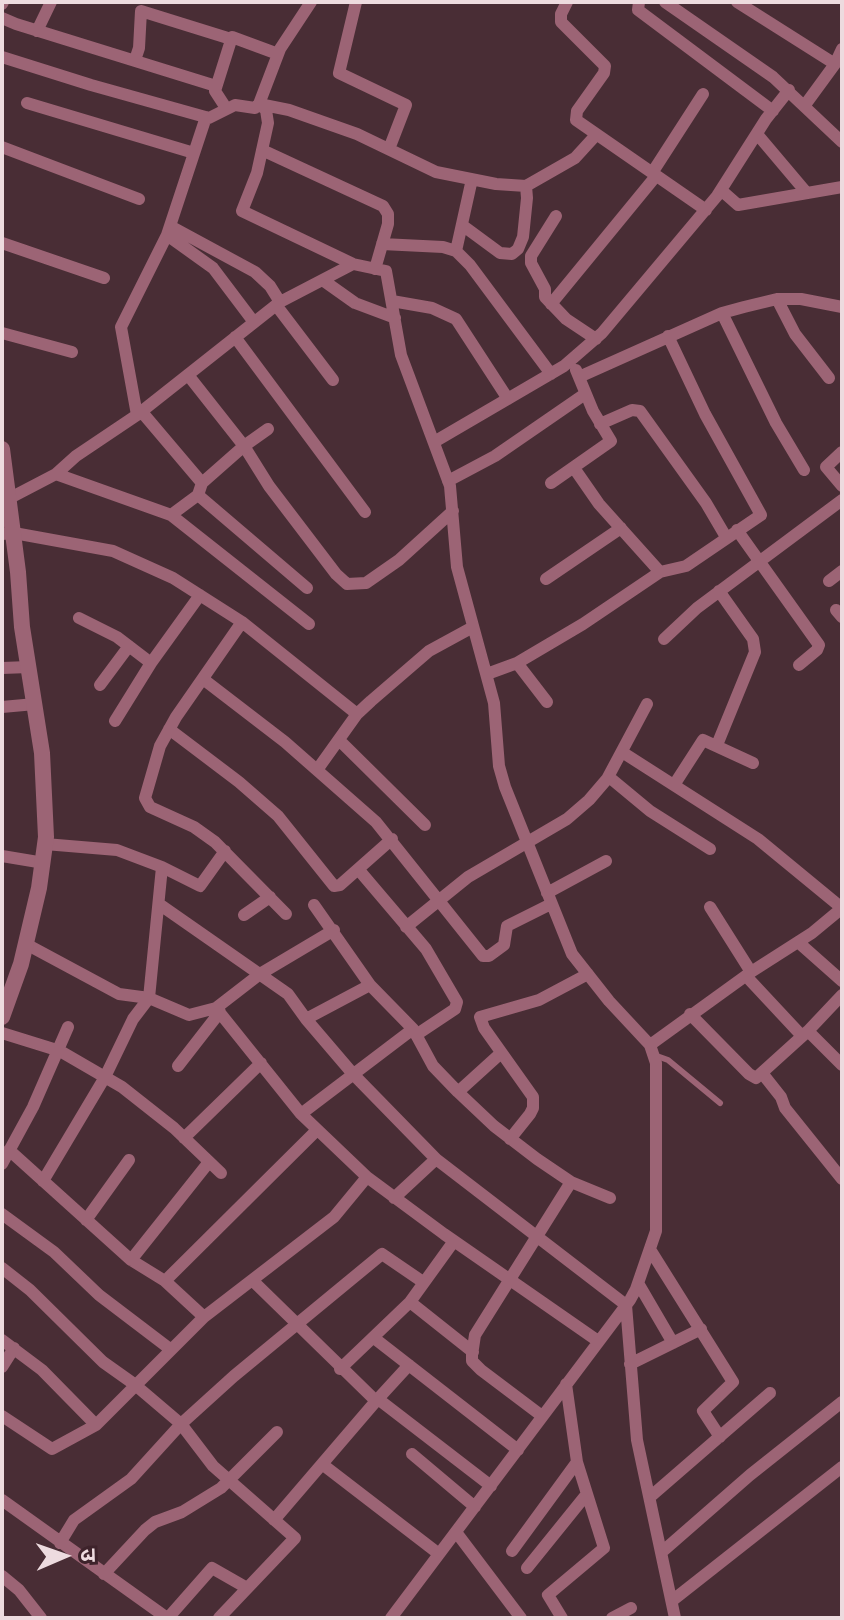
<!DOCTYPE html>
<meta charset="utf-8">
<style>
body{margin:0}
#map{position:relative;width:844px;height:1620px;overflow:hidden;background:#492d35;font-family:Roboto,"Noto Sans Devanagari",sans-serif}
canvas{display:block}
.frame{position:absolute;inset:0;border:4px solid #eddbdf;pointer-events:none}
.north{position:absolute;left:24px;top:1516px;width:80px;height:80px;-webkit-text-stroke:6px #3e232b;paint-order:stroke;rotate:88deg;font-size:22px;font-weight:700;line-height:32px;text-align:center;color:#eddbdf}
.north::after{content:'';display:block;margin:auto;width:28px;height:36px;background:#eddbdf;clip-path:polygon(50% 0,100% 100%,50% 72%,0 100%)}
</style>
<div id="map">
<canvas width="844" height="1620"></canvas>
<div class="frame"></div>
<div class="north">उ</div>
</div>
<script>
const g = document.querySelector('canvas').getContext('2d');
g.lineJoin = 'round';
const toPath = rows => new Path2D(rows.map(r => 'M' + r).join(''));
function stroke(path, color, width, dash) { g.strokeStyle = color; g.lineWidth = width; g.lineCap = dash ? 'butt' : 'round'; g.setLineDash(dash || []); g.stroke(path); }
stroke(toPath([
 [654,1055,668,1060,720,1103]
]), '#9c6475', 6);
stroke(toPath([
 [356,2,339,73,406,105,389,149],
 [567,2,561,14,561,22,605,66,604,73,577,111,576,120,706,210],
 [639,2,638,10,773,111],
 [665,2,773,77,842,142],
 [737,2,835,64],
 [2,4,3,2],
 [2,18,16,24,216,86],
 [37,31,51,2],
 [2,57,91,85,209,118,235,105,255,108,259,104,280,49,311,2],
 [135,60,139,48,141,11,231,39],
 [27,103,194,153],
 [259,104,266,110,268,123,257,173,242,211,353,264,386,271,401,355,450,486,457,567,494,703,499,766,505,787,572,954,609,1001,650,1045,656,1063,656,1231,636,1289,630,1300,391,1618],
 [259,104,289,110,357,134,436,172,496,184,526,186,575,158,596,135],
 [805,105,835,64,842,49],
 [226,108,215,91,232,37,278,54],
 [757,134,806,192],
 [2,147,139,199],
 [262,150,383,206,388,214,388,224,375,269],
 [652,173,703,94],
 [721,190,738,205,842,187],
 [556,216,531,256,531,263,545,289,545,297,566,319,596,339],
 [462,225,500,253,512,254,518,249,523,237,527,198,526,186],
 [170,226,255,272,270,286,280,302],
 [167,235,213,268,253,321],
 [2,243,104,278],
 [382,244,443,247,456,251,470,265,551,374],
 [456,251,472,179],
 [324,281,355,303,395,318],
 [777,299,795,334,829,378],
 [392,301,432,308,456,319,508,399],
 [551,304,656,176],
 [276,305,333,380],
 [722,313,776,423,804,470],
 [2,333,72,352],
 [235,337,365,512],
 [188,375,244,446,269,486,336,574,347,584,366,583,399,560,453,511],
 [579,377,722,313,744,307,777,299,801,299,842,307],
 [141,411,202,483],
 [137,415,121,327,167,235,206,117],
 [600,424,632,410,640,411,706,503,726,537],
 [434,442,564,366,602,333,717,196,766,119,789,90],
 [842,452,826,467,842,486],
 [574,468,599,504,660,572],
 [56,474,171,515,198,495,202,483,244,446,268,429],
 [448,481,495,456,585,394],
 [551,483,611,441,593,411,576,370],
 [198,495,307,588],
 [10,498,56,474,76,456,137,415,280,302,353,264],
 [171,515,309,624],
 [737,530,819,645,817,650,799,665],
 [2,534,14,533,113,551,173,578,242,622,357,714],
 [546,579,621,528],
 [829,581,842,571],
 [836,610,842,617],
 [79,618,117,637,151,663],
 [242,622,176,717,160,746,145,798,150,807,194,827,215,842,286,914],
 [664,639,697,608,842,500],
 [517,663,547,702],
 [2,668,29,667],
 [487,674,517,663,583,624,660,572,686,566,761,515,705,414,668,336],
 [203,679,285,742,376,822,483,956,489,956,504,945,507,926,551,904],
 [100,685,129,646],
 [2,707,35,704],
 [115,721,151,663,200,595],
 [169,729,239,782,278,816,334,886,340,885,392,839],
 [339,740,425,825],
 [717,745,755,652,753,639,719,591],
 [622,752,758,839,842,908],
 [317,770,357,714,371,701,429,651,473,627],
 [609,777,650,811,710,849],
 [674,785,703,740,753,763],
 [45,844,117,850,162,867,200,886,225,851],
 [2,856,44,863],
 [358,869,426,949,457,1002,455,1009,416,1035],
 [547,893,606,861],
 [159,904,288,994,306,1019,353,1074,436,1159,626,1305,637,1440,675,1618],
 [314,905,370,985,413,1029,433,1066,458,1092,494,1126,537,1159,571,1182,610,1198],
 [710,907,751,972],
 [244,915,270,897],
 [406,927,468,877,567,819,589,800,607,779,647,704],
 [798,942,842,981],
 [26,944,119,994,149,998,189,1015,216,1008,301,1114,413,1029],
 [746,976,802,1036],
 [216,1008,260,974,334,930],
 [690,1014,749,1074,756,1078,808,1031,842,995],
 [306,1019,370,985],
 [808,1031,842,1065],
 [2,1033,60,1051,122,1087,174,1128,221,1173],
 [650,1045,751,972,812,933,842,908],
 [178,1066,220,1012],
 [762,1073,781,1097,785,1108,842,1179],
 [458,1092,501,1053],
 [184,1138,261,1063],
 [510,1139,530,1114,533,1108,533,1097,484,1028,480,1017,539,1000,588,974],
 [9,1150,131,1260,165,1281,204,1317],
 [2,1164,33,1107,68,1027],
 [367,1177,444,1234,598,1341],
 [43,1181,105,1077,133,1019,149,998,162,867],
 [394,1198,436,1159],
 [2,1214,54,1252,99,1295,170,1349],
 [86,1220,129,1160],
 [651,1251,733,1382,703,1411,720,1437],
 [131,1260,209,1162],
 [2,1268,30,1290,103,1362,134,1384,181,1424,213,1466,295,1538,219,1618],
 [252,1280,376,1401,274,1520],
 [165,1281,317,1130],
 [638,1283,673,1343],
 [410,1302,473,1352],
 [374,1338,518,1450],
 [2,1340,42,1370,96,1425],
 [630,1364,701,1329],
 [2,1367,14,1348],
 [340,1369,410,1302,454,1241],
 [378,1399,491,1486],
 [376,1401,409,1365],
 [2,1416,52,1449,96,1425,204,1317,334,1217,367,1177,301,1114],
 [542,1416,481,1370,472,1361,472,1355,475,1335,571,1182],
 [412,1454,475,1507],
 [322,1464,439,1554],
 [650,1497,770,1393],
 [2,1500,167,1618],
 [456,1532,521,1618],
 [60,1543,74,1520,131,1479,181,1424,234,1376,382,1254,423,1282],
 [512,1551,577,1462],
 [663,1551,750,1475,842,1402],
 [527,1568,586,1495],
 [104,1574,145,1530,155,1522,182,1512,221,1488,277,1432],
 [2,1576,19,1590,41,1618],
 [673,1600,842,1467],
 [168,1618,212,1568,247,1588],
 [562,1618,548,1595,604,1548,577,1462,566,1384],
 [612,1618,631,1608]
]), '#9c6475', 12);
stroke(toPath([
 [2,449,18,572,22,627,42,753,46,837,39,888,21,964,2,1017]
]), '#9c6475', 16);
</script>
